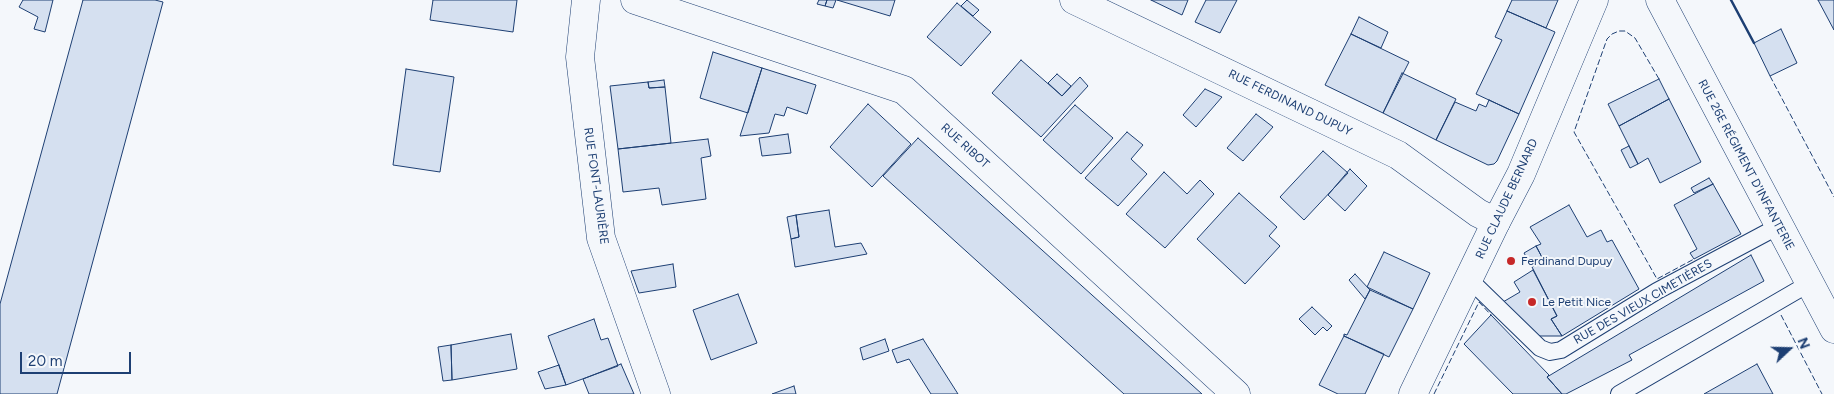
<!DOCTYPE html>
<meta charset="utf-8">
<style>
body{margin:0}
#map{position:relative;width:1834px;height:394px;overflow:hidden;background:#f4f7fb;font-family:Figtree,sans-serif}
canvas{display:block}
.north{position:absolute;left:1764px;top:324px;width:50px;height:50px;-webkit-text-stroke:4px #f4f7fb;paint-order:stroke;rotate:69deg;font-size:14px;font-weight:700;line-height:20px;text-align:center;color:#1d3f73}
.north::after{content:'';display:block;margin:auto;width:18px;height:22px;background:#1d3f73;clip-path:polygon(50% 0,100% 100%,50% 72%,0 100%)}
.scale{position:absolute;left:20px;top:352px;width:111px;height:22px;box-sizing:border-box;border:2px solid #1d3f73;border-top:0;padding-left:6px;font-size:15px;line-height:18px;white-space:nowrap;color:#1d3f73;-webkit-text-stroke:4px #f4f7fb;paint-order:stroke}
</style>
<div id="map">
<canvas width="1834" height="394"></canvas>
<div class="north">N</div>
<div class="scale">20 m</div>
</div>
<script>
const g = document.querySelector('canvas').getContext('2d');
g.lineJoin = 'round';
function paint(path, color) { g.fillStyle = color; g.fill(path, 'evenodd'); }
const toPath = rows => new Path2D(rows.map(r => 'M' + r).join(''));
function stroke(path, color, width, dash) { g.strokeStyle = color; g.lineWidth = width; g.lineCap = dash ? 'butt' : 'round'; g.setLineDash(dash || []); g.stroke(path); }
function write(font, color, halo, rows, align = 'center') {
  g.font = font + ' Figtree,sans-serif'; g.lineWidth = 4; g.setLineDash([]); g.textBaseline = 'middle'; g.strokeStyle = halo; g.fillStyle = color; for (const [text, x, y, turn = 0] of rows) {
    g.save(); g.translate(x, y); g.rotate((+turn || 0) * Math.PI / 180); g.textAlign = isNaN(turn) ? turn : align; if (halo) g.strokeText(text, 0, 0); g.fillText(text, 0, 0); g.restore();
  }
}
const building = toPath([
 [23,0,53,0,45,32,34,29,38,17,19,7,23,0],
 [83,0,155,0,163,2,57,394,0,394,0,304,83,0],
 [433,0,517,0,513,32,430,20,433,0],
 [819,0,827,0,825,6,817,4,819,0],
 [827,0,836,0,833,8,825,6,827,0],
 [837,0,895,0,890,16,837,0],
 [967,0,979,10,973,16,961,6,967,0],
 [1151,0,1188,0,1182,15,1151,0],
 [1206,0,1237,0,1220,33,1195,22,1206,0],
 [1512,0,1558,0,1546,28,1507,11,1512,0],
 [1818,0,1834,0,1834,30,1818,0],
 [957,3,991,32,961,66,927,37,957,3],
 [1507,11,1555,32,1519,114,1476,94,1502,40,1495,37,1507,11],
 [1359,17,1388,32,1381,48,1351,34,1359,17],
 [1781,29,1797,63,1770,76,1754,43,1781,29],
 [1351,34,1409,62,1383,113,1325,85,1351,34],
 [713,52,762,68,748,113,700,98,713,52],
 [1021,60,1062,96,1080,77,1088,86,1041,137,992,93,1021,60],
 [762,68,816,85,807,114,787,107,784,116,775,114,769,133,740,136,762,68],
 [406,69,454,77,440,172,393,165,406,69],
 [1402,73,1456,99,1436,140,1383,113,1402,73],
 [1057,74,1071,86,1062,96,1048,83,1057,74],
 [1659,79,1669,99,1619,126,1608,104,1659,79],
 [664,80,665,87,649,88,648,82,664,80],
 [648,82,649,88,665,87,671,143,618,149,610,86,648,82],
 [1205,89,1222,97,1196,127,1183,115,1205,89],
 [1669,99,1701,162,1660,183,1648,158,1638,164,1619,126,1669,99],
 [1489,100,1519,114,1497,161,1494,164,1488,165,1436,140,1455,102,1476,111,1479,104,1486,107,1489,100],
 [868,104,911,144,872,187,830,147,868,104],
 [1075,105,1113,138,1081,174,1043,140,1075,105],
 [1256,114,1273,127,1243,161,1227,148,1256,114],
 [1127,132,1143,145,1131,159,1147,174,1118,206,1085,178,1127,132],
 [788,134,791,153,762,156,759,138,788,134],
 [918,138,1002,214,1202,394,1124,394,883,176,918,138],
 [708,139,711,156,701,158,706,199,662,205,659,188,623,192,618,149,708,139],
 [1629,146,1638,164,1630,168,1621,150,1629,146],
 [1323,151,1348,173,1304,220,1280,197,1323,151],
 [1350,169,1367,186,1345,211,1328,195,1350,169],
 [1164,172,1187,194,1200,180,1214,194,1165,248,1126,214,1164,172],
 [1709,178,1713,184,1694,193,1691,188,1709,178],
 [1713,184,1741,234,1694,259,1690,253,1697,249,1674,205,1713,184],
 [1239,193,1277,227,1269,236,1280,246,1245,284,1197,239,1239,193],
 [1569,205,1587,237,1601,230,1607,242,1612,240,1639,289,1562,336,1551,319,1557,316,1532,267,1544,261,1536,246,1541,244,1530,227,1569,205],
 [829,210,835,247,861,243,867,254,795,267,791,239,799,237,796,215,829,210],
 [796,215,799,237,791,239,787,217,796,215],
 [1536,246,1544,261,1532,267,1524,253,1536,246],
 [1384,252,1430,273,1413,309,1367,287,1384,252],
 [1751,255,1764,281,1629,355,1632,360,1566,394,1562,394,1547,377,1751,255],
 [673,264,676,287,639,293,631,271,673,264],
 [1533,270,1557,316,1551,319,1562,336,1538,336,1503,302,1520,292,1514,282,1533,270],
 [1355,274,1370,290,1365,299,1349,280,1355,274],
 [1370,290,1413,309,1389,357,1344,336,1344,334,1347,335,1370,290],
 [738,294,757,343,711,360,693,310,738,294],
 [1312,307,1332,326,1327,331,1323,327,1315,335,1299,319,1312,307],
 [1491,315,1549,375,1547,377,1562,394,1513,394,1464,344,1491,315],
 [594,319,601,340,608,338,618,366,566,385,548,336,594,319],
 [511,334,517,369,452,380,451,345,511,334],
 [1344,336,1384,354,1365,394,1338,394,1319,385,1344,336],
 [885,339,889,351,863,360,860,348,885,339],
 [923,339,958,394,931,394,909,359,897,363,892,350,923,339],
 [451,345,452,380,443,381,438,347,451,345],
 [621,364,634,394,589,394,583,379,621,364],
 [1757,364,1773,394,1704,394,1757,364],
 [559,365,566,385,545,389,538,372,559,365],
 [794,386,796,394,772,394,794,386]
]);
paint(building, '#d5e0f0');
stroke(building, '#1d3f73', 1);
const service = toPath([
 [1469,279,1540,348,1550,352,1561,350,1657,291,1779,226],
 [1619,394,1810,283]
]);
const minor = toPath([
 [586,0,580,57,601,238,656,394],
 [635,0,904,90,1236,394],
 [1074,0,1398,155,1478,213,1496,222],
 [1660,0,1834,329]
]);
const secondary = toPath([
 [1413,394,1496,222,1521,174,1594,0]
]);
stroke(service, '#1d3f73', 18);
stroke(minor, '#1d3f73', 29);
stroke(secondary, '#1d3f73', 29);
stroke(service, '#f4f7fb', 16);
stroke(minor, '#f4f7fb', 28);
stroke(secondary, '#f4f7fb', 28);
stroke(toPath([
 [1770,76,1834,197],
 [1659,79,1635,38,1625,31,1619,31,1612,34,1607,39,1574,132,1657,279,1694,259],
 [1781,315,1822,394],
 [1434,394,1479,302,1491,315]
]), '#1d3f73', 1, [6, 2.5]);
stroke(toPath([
 [1731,0,1754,43]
]), '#1d3f73', 2.5);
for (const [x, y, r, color] of [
 [1511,261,5,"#c62828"],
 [1532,302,5,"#c62828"]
]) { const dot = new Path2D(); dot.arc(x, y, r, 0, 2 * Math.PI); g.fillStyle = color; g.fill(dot); stroke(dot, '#f4f7fb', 2); }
write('12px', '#1d3f73', '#f4f7fb', [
 ["RUE FERDINAND DUPUY",1290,103,26],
 ["RUE RIBOT",965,146,42],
 ["RUE 26E RÉGIMENT D'INFANTERIE",1746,165,62],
 ["RUE FONT-LAURIÈRE",596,186,82],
 ["RUE CLAUDE BERNARD",1507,199,-65],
 ["RUE DES VIEUX CIMETIÈRES",1643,302,-30]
]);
write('12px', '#1d3f73', '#f4f7fb', [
 ["Ferdinand Dupuy",1521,261],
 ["Le Petit Nice",1542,302]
], 'left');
</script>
